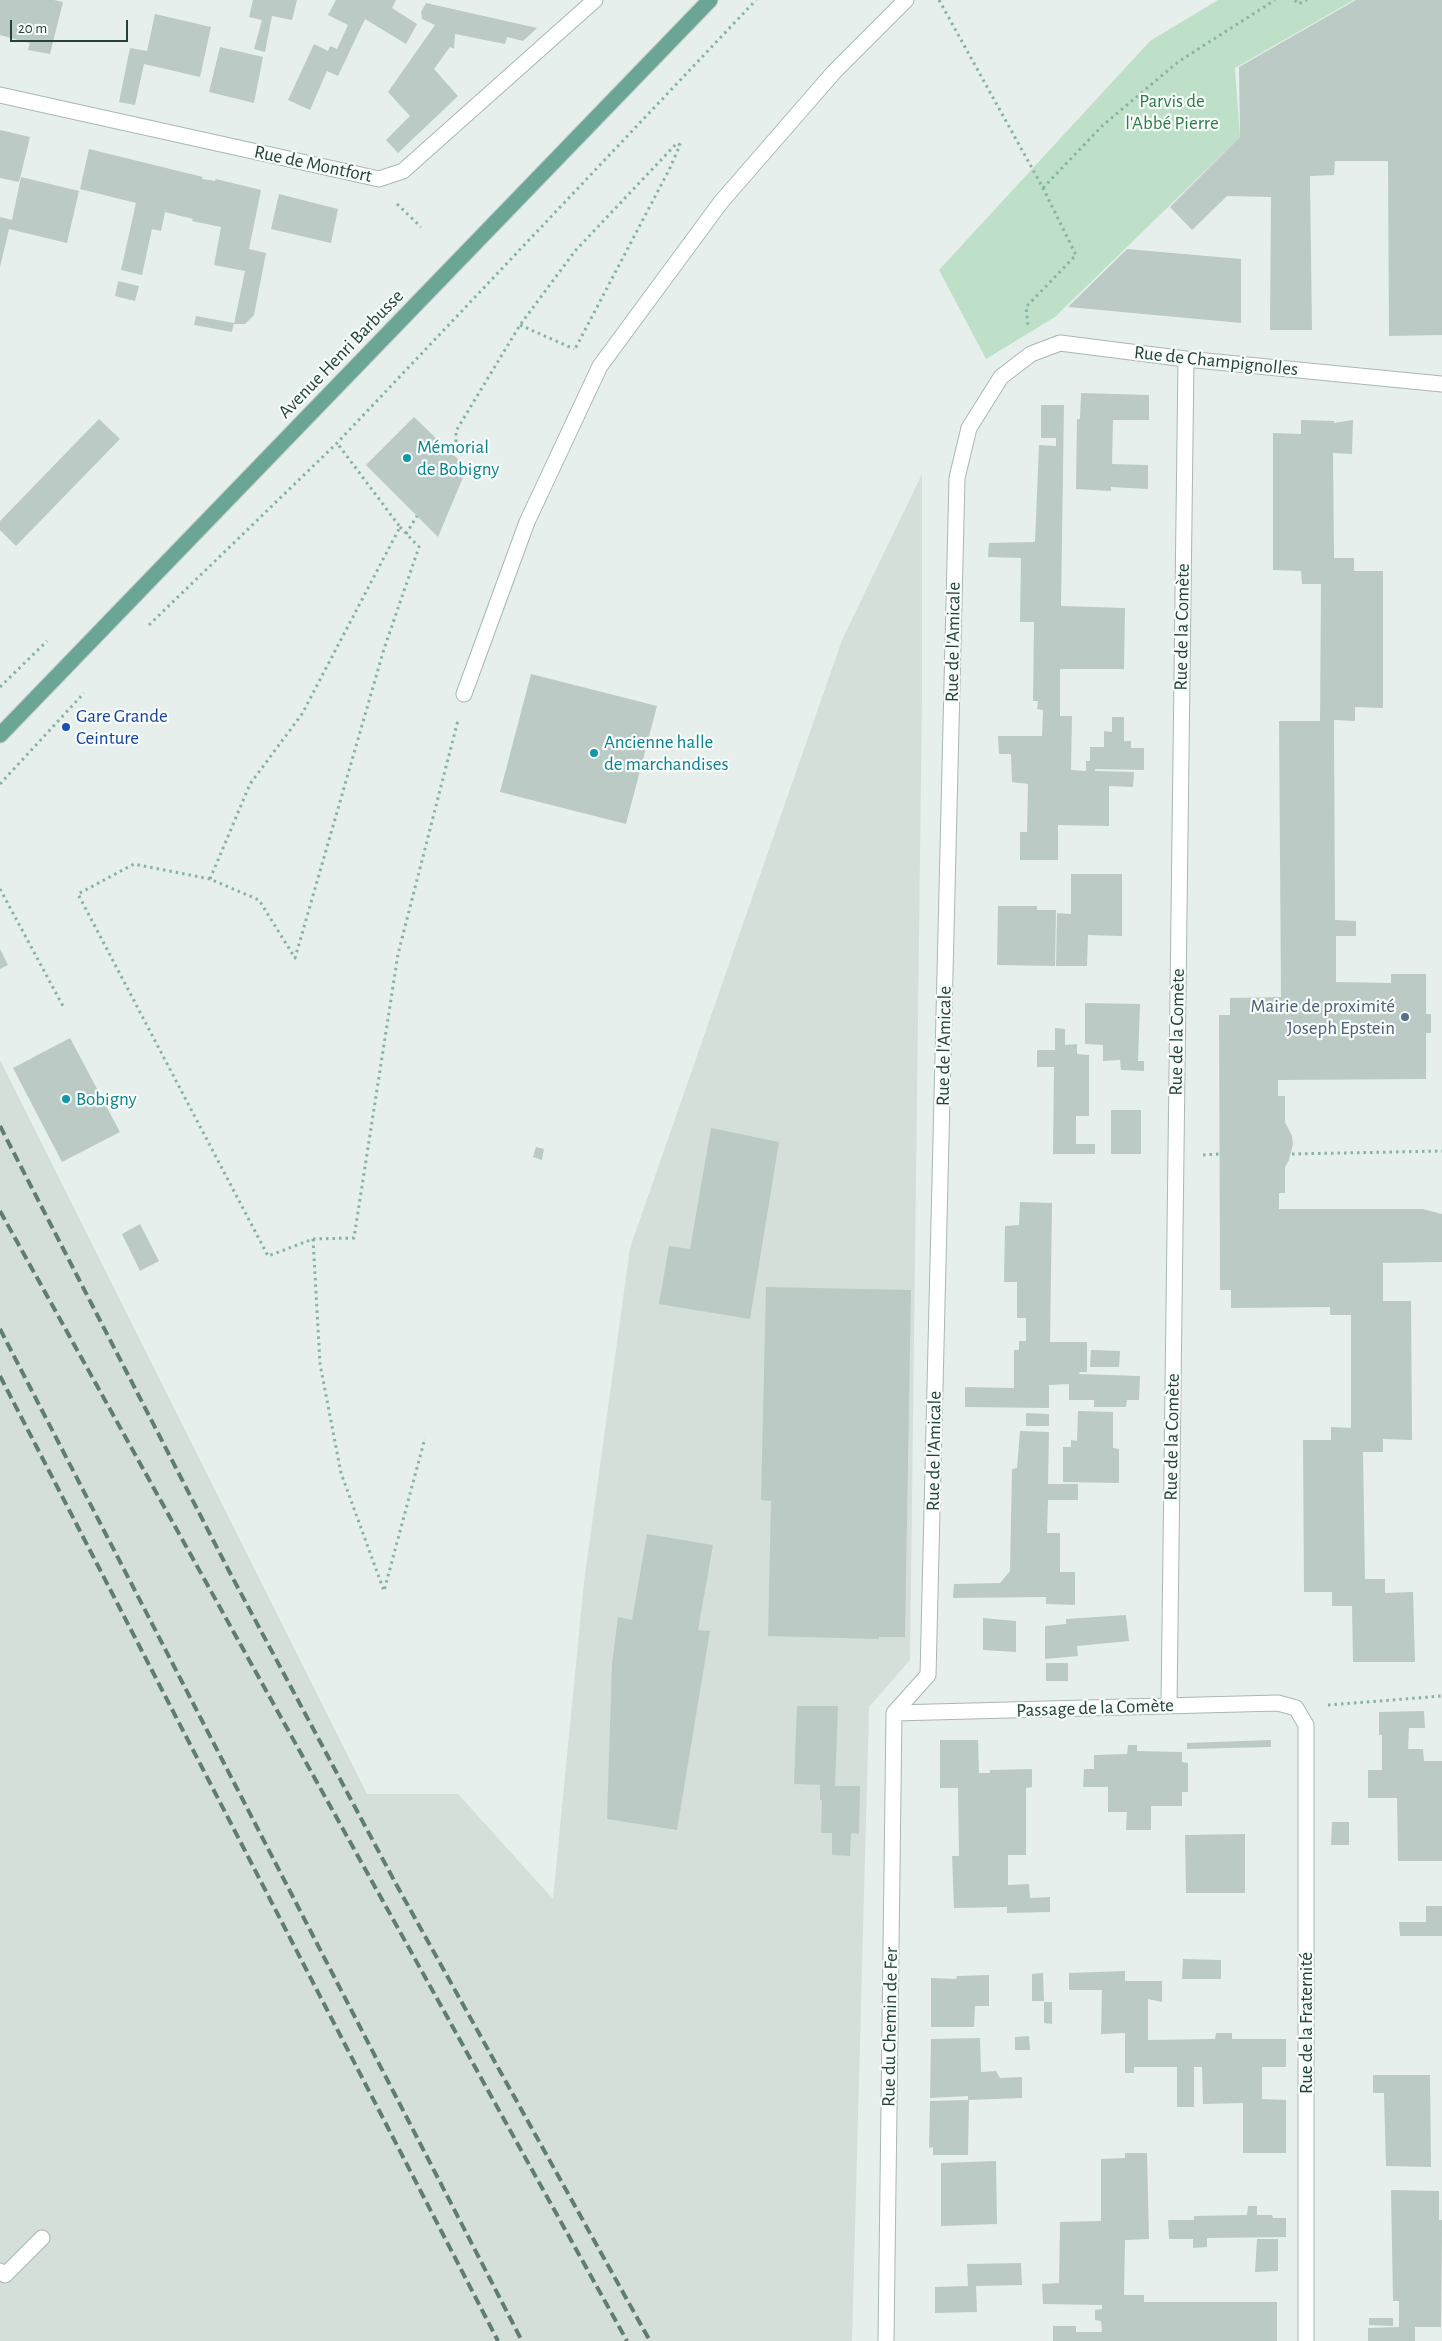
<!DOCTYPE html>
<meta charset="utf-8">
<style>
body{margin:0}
#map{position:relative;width:1442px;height:2341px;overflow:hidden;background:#e6efeb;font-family:"Alegreya Sans",sans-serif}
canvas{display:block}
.scale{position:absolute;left:10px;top:20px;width:118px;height:22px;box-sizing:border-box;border:2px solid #24423a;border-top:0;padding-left:6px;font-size:15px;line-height:18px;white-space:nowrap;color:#24423a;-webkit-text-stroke:4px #f7fbf9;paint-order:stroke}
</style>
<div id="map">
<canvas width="1442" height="2341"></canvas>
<div class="scale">20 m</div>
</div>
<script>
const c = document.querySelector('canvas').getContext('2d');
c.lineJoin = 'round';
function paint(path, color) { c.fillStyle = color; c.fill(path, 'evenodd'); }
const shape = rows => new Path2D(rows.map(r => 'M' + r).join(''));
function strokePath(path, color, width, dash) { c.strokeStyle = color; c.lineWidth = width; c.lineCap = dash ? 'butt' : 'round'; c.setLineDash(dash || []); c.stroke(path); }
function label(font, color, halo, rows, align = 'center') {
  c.font = font + ' "Alegreya Sans",sans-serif'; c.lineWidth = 4.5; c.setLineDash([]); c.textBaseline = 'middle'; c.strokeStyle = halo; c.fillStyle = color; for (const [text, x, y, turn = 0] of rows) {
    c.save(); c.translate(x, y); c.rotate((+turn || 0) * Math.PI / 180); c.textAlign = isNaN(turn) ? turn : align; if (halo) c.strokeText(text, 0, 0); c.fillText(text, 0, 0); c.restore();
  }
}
const built = shape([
 [922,474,922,696,910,1660,869,1707,852,2341,0,2341,0,1060,367,1794,458,1794,553,1899,584,1582,630,1248,842,640]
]);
const green = shape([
 [1218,0,1354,0,1235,68,1240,137,1055,317,986,359,939,270,1150,41]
]);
const building = shape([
 [0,0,54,0,63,2,50,54,28,50,30,43,0,35],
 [253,0,297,0,292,20,272,16,265,52,254,49,262,20,249,17],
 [336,0,396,0,392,8,417,24,406,44,365,19,338,76,327,71,310,110,288,100,314,44,328,51,330,46,337,49,348,25,328,15],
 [1356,0,1442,0,1442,335,1389,336,1388,161,1335,161,1334,175,1310,176,1312,330,1270,330,1271,197,1227,196,1192,230,1170,207,1240,137,1239,67],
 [426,3,537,28,523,41,507,37,505,44,455,34,454,49,450,47,434,69,458,96,398,153,386,140,410,116,388,92,435,25,422,19,421,12],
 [155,14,211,27,200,77,144,64,135,105,119,102,130,48,147,51],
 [220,47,263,57,254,103,209,92],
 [0,130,30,137,19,182,0,178],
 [89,149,203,177,202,179,215,181,216,179,261,190,249,249,266,253,254,315,245,324,234,324,245,271,214,265,221,227,192,221,193,219,165,212,161,231,152,229,142,275,121,270,136,203,80,189],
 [21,177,79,191,67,243,9,229,0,267,0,217,12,220],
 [279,194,338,209,331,243,271,229],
 [1127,249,1241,259,1241,323,1068,307],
 [118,281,139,286,135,301,115,296],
 [196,316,234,323,232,332,194,325],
 [1081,393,1149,395,1149,420,1113,420,1112,464,1148,465,1148,489,1111,487,1111,491,1076,489,1077,419,1080,419],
 [1041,405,1064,405,1061,606,1125,608,1124,669,1060,669,1060,716,1072,716,1071,770,1086,771,1086,761,1090,761,1090,747,1104,747,1104,731,1112,732,1112,717,1124,717,1124,741,1131,741,1131,748,1144,748,1144,770,1095,769,1095,771,1134,772,1133,787,1109,786,1109,826,1058,825,1058,860,1020,860,1020,832,1027,832,1028,784,1012,782,1011,754,999,754,998,736,1042,736,1043,710,1037,709,1038,701,1033,701,1034,622,1020,622,1021,558,988,557,989,543,1035,542,1039,445,1056,446,1056,438,1041,438],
 [414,417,467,468,438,537,366,465],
 [99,419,120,439,16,546,0,530,0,521],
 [1301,420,1334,421,1334,423,1353,420,1352,454,1333,453,1334,558,1354,558,1354,571,1383,571,1383,708,1355,707,1355,721,1334,720,1335,920,1356,921,1356,936,1336,936,1336,982,1391,983,1391,974,1426,974,1426,1014,1431,1014,1431,1033,1426,1033,1426,1079,1278,1080,1278,1096,1285,1096,1285,1122,1292,1136,1293,1144,1289,1160,1285,1167,1285,1193,1279,1193,1279,1209,1423,1209,1442,1214,1442,1262,1383,1263,1383,1301,1411,1301,1412,1440,1383,1439,1383,1452,1363,1452,1365,1579,1385,1579,1385,1593,1413,1592,1415,1662,1353,1662,1352,1606,1332,1606,1332,1592,1304,1592,1303,1440,1331,1440,1331,1427,1351,1428,1351,1315,1330,1315,1330,1307,1231,1308,1231,1290,1220,1290,1219,1015,1230,1015,1230,998,1281,997,1279,721,1320,721,1321,584,1302,584,1301,571,1273,570,1273,433,1301,434],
 [531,674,657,706,626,824,500,792],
 [1071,874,1122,874,1122,936,1088,935,1087,966,1056,966,1057,913,1071,914],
 [998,906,1037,906,1037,910,1056,910,1055,966,997,965],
 [0,949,8,965,0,969],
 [1085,1003,1140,1004,1138,1061,1144,1061,1144,1071,1121,1070,1120,1060,1103,1061,1103,1045,1085,1044],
 [1055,1028,1065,1029,1065,1045,1077,1044,1077,1054,1089,1055,1089,1116,1076,1116,1076,1144,1095,1144,1095,1154,1053,1154,1054,1067,1037,1067,1037,1050,1055,1050],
 [70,1038,120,1132,62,1162,13,1068],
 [1111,1110,1141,1110,1141,1154,1111,1154],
 [711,1128,779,1142,750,1319,659,1304,669,1246,690,1249],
 [536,1147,544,1149,542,1160,533,1157],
 [1020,1202,1052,1203,1050,1342,1087,1342,1087,1372,1080,1372,1079,1374,1140,1376,1139,1400,1127,1400,1126,1407,1094,1407,1094,1400,1069,1400,1069,1384,1049,1385,1049,1408,965,1407,965,1387,1014,1388,1014,1350,1019,1350,1019,1341,1026,1341,1026,1318,1017,1318,1017,1282,1004,1282,1005,1226,1019,1225],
 [140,1224,159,1261,140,1271,122,1234],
 [766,1287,911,1290,905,1637,879,1637,879,1639,768,1636,771,1501,761,1500],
 [1091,1350,1120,1351,1119,1367,1090,1367],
 [1078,1411,1113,1412,1113,1448,1119,1449,1119,1483,1063,1482,1063,1447,1071,1447,1071,1440,1077,1441],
 [1026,1413,1049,1414,1049,1426,1026,1426],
 [1020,1431,1049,1432,1048,1484,1078,1484,1078,1500,1048,1500,1047,1533,1060,1533,1060,1572,1075,1572,1075,1605,1046,1604,1046,1597,953,1598,954,1584,1000,1583,1010,1571,1012,1469,1017,1468],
 [647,1534,713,1545,698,1630,710,1631,677,1830,607,1819,612,1664,618,1617,632,1620],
 [1126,1615,1129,1641,1077,1646,1078,1656,1045,1659,1045,1626,1066,1624,1066,1619],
 [983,1618,1016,1621,1016,1652,983,1650],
 [1046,1663,1068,1663,1068,1681,1046,1681],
 [797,1706,838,1706,835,1786,860,1786,859,1834,851,1833,850,1856,832,1855,832,1833,821,1833,822,1800,820,1800,820,1785,794,1784],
 [1424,1711,1425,1728,1409,1728,1408,1749,1423,1749,1424,1761,1442,1761,1442,1861,1398,1861,1397,1798,1368,1798,1368,1770,1382,1770,1382,1735,1379,1735,1379,1712],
 [940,1740,978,1740,979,1773,990,1773,990,1770,1032,1769,1032,1787,1026,1788,1026,1855,1008,1855,1008,1885,1029,1884,1030,1898,1050,1897,1050,1912,1007,1913,1007,1907,954,1908,952,1856,959,1856,958,1788,940,1788],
 [1271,1740,1271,1747,1187,1749,1187,1743],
 [1128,1745,1137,1745,1137,1751,1182,1752,1182,1762,1188,1763,1188,1792,1182,1792,1182,1806,1151,1806,1151,1830,1126,1830,1127,1812,1108,1812,1108,1787,1083,1787,1084,1769,1094,1769,1094,1755,1127,1754],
 [1332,1822,1349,1822,1349,1845,1331,1845],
 [1245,1834,1245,1893,1186,1893,1185,1835],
 [1426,1906,1442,1906,1442,1936,1400,1936,1399,1922,1426,1922],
 [1183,1959,1221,1960,1221,1979,1182,1979],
 [1125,1971,1125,1981,1162,1981,1162,2002,1148,1999,1148,2040,1215,2039,1216,2033,1232,2033,1232,2039,1286,2039,1286,2067,1262,2067,1262,2099,1286,2100,1286,2153,1243,2153,1243,2103,1203,2104,1202,2067,1194,2067,1194,2107,1177,2107,1177,2067,1134,2067,1134,2073,1125,2073,1125,2033,1101,2034,1102,1990,1069,1990,1069,1973],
 [1043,1973,1044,2001,1032,2001,1032,1974],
 [989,1975,989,2006,975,2006,974,2027,931,2027,931,1978,956,1979,957,1976],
 [1044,2002,1052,2002,1052,2024,1044,2023],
 [1029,2036,1030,2050,1015,2050,1015,2037],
 [980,2038,981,2072,996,2071,1000,2078,1022,2077,1022,2098,968,2100,968,2096,930,2098,931,2039],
 [1373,2075,1430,2075,1431,2167,1386,2166,1384,2093,1373,2093],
 [969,2100,968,2155,933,2155,933,2147,929,2148,930,2101],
 [1125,2153,1147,2153,1149,2239,1125,2240,1124,2295,1144,2295,1144,2302,1277,2302,1277,2341,1053,2341,1053,2326,1076,2326,1076,2332,1102,2332,1101,2321,1095,2320,1095,2310,1102,2309,1102,2305,1043,2304,1042,2284,1059,2283,1060,2222,1101,2221,1101,2159,1125,2158],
 [996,2161,997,2224,941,2226,941,2163],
 [1391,2190,1439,2191,1439,2220,1442,2220,1441,2327,1415,2327,1415,2341,1368,2341,1368,2328,1399,2327,1399,2301,1393,2301],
 [1248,2206,1257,2206,1257,2215,1272,2215,1273,2218,1286,2218,1286,2237,1207,2238,1207,2247,1193,2248,1193,2239,1169,2239,1168,2220,1194,2220,1194,2216,1247,2215],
 [1257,2239,1278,2239,1278,2271,1255,2272],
 [1021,2263,1022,2285,976,2286,977,2312,935,2313,935,2287,968,2286,967,2264],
 [1369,2318,1393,2318,1393,2326,1369,2325]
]);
const path = shape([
 [939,0,1043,188,1076,255,1026,307,1028,326],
 [1295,0,1298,4,1307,0],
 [1043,188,1102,126,1178,62,1275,0],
 [397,204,421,227],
 [520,325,574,349],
 [452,454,456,447,456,431,520,325,575,251,677,143,680,145,669,170,575,349],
 [400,527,419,547,384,649,295,958,259,900,210,879,134,864,78,894,268,1256,313,1239,354,1238,398,954,458,720],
 [406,534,417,516],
 [149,625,337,443,756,0],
 [0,687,47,641],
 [0,784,84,693],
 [210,879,250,784,302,714,400,527,337,443],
 [0,889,64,1008],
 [1292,1154,1442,1151],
 [1203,1155,1220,1154],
 [313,1239,320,1364,341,1473,384,1591,425,1438],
 [1328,1705,1442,1696]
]);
const minor = shape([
 [0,95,379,179,403,171,595,0],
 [464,694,527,522,600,366,721,202,834,72,906,0],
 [1169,1705,1186,359],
 [894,1713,928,1675,957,478,969,428,1001,377,1031,354,1060,343,1186,359,1442,384],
 [894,1713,1278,1703,1296,1708,1306,1725,1306,2341],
 [0,2271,5,2275,42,2238],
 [886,2341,894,1713]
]);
const major = shape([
 [0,735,710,0]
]);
const rail = shape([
 [0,1126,229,1571,396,1884,650,2341],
 [0,1211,627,2341],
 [0,1329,522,2341],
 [0,1376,498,2341]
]);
const markers = [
 [407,458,5,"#0f9aa8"],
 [66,727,5,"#1a4fb4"],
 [594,753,5,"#0f9aa8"],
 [1405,1017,5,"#5c6f8a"],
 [66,1099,5,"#0f9aa8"]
];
const parkNames = [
 ["Parvis de",1172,101],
 ["l'Abbé Pierre",1172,123]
];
const streetNames = [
 ["Rue de Montfort",313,164,12],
 ["Avenue Henri Barbusse",341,354,-46],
 ["Rue de Champignolles",1216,361,6],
 ["Rue de la Comète",1182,627,-89],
 ["Rue de l'Amicale",953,642,-89],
 ["Rue de la Comète",1177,1032,-89],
 ["Rue de l'Amicale",944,1046,-89],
 ["Rue de la Comète",1172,1437,-89],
 ["Rue de l'Amicale",934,1451,-89],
 ["Passage de la Comète",1095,1708,-2],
 ["Rue de la Fraternité",1306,2023,-90],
 ["Rue du Chemin de Fer",890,2027,-89]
];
const cultureNames = [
 ["Mémorial",417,447],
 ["de Bobigny",417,469],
 ["Ancienne halle",604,742],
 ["de marchandises",604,764],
 ["Bobigny",76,1099]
];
const transitNames = [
 ["Gare Grande",76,716],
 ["Ceinture",76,738]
];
const serviceNames = [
 ["Mairie de proximité",1395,1006],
 ["Joseph Epstein",1395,1028]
];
paint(built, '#d4dfda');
paint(green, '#bfe0c8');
paint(building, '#bbcac4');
strokePath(minor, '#a8b8b2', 17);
strokePath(major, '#c2cac8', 17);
strokePath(path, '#86b3a5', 3, [2.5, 4]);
strokePath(minor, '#fff', 15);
strokePath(major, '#6aa596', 15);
strokePath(rail, '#5f7d75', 4, [10, 5]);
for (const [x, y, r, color] of markers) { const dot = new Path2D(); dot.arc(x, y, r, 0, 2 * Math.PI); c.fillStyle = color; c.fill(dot); strokePath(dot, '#f7fbf9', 2); }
label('19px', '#2d7a4b', '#f7fbf9', parkNames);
label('19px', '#24423a', '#f7fbf9', streetNames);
label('19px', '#0d838f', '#f7fbf9', cultureNames, 'left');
label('19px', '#164399', '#f7fbf9', transitNames, 'left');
label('19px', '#4e5e75', '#f7fbf9', serviceNames, 'right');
</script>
